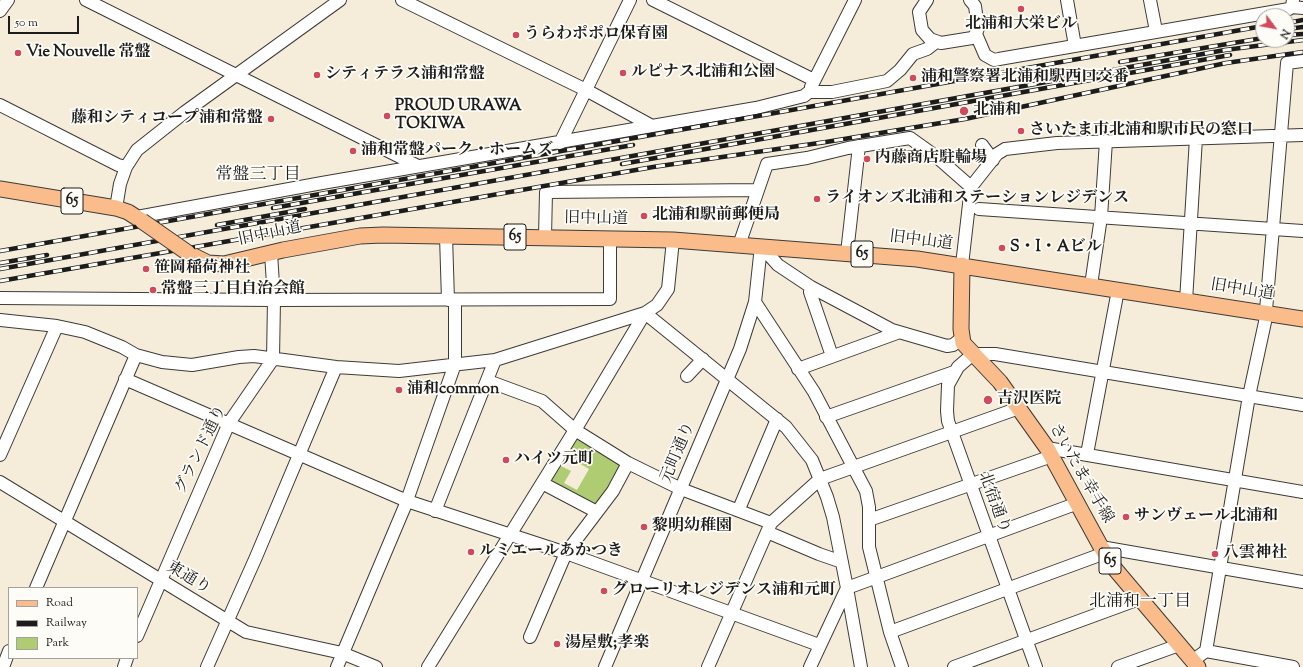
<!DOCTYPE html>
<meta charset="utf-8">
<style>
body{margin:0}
#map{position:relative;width:1303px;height:667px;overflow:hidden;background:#f5edd9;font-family:"Sorts Mill Goudy",serif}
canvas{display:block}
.legend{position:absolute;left:8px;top:587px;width:130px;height:72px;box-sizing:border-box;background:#fdfcf7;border:1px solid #a3a29f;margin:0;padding:5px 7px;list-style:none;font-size:12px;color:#1c1c1c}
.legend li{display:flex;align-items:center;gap:8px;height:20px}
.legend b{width:20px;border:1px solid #a3a29f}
.north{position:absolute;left:1255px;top:8px;width:40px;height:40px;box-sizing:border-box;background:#fdfcf7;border:1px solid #a3a29f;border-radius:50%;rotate:122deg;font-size:11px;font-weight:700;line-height:16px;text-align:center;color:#1c1c1c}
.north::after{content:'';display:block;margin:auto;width:14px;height:18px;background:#d1495b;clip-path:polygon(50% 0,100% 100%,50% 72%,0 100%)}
.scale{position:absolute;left:8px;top:16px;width:71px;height:18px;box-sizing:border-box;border:2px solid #1c1c1c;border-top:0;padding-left:5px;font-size:12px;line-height:14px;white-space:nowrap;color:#1c1c1c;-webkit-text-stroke:3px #fdfcf7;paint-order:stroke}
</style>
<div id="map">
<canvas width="1303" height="667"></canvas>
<ul class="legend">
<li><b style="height:5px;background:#f9bc8a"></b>Road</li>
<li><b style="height:5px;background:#1c1c1c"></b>Railway</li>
<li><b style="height:11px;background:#afcc73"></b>Park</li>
</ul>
<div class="north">N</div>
<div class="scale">50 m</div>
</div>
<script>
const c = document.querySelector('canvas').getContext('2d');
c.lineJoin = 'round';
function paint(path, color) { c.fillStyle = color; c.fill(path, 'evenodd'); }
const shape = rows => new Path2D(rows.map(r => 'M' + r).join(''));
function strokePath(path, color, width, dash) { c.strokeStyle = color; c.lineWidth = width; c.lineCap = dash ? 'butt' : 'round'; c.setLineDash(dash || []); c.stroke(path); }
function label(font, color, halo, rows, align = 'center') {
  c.font = font + ' "Sorts Mill Goudy","Noto Serif JP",serif'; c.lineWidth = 3.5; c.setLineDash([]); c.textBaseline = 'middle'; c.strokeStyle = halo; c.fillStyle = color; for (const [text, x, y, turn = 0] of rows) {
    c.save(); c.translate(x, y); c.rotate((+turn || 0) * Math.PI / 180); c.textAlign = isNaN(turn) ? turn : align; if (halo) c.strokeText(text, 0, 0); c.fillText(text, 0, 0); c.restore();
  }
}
const green = shape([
 [576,437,624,465,595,509,548,483,559,465,571,471,564,483,577,490,589,469,565,455]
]);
const minor = shape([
 [86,0,418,166],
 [402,0,586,90,652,126],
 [653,0,814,80],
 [927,0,919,12,922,30,930,39,941,43,972,38,976,34,978,28,975,6,970,0],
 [1067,0,1075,46],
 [1150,0,1156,31],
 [1291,7,1303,8],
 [0,11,8,0],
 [976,34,985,55,994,60,999,59,1289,9,1292,6,1293,0],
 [811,87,855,0],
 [0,105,118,165,126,167],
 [560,143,630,0],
 [982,145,993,160],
 [116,208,120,184,126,167,137,150,185,112,340,0],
 [979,209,1303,231],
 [137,217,322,183,756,108,804,96,809,92,832,92,887,81,900,70,913,54,927,49,936,42],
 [446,236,448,300],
 [545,237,546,192,757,190],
 [739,245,767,164,807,158,848,148,910,138,938,158,971,187],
 [761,246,778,265,811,287,892,330,947,346,953,345,962,338],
 [847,253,859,146],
 [962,265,971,187,997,154,1005,149,1057,143,1303,135],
 [1091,285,1101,217,1106,141],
 [811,287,810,292,832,356],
 [0,298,274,300,610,299,610,238],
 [1186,301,1196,138],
 [755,302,814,392,866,491,869,507,869,547,890,632,902,667],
 [0,320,57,326,85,332,122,347,136,355,162,362,192,365,239,357,254,356,336,367,399,371,495,360,645,313,786,427,812,460,827,497,833,517,847,588,861,667],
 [798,369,897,333],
 [687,376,703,359],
 [125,379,407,501,566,553,819,645],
 [488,381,542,401,575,430,628,463,681,489,771,523],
 [826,417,954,372],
 [1047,448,1303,492],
 [1087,454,1118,290],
 [0,455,57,326],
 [0,482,246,632,342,653,376,667],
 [542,483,597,512],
 [739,509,777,419],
 [435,511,495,360],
 [869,520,1052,456],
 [767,532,819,554,842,562],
 [1101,547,1303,582],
 [36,588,136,355],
 [890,632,1105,553],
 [137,636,229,423,273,359,274,300,271,253],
 [530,637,566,553,613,491,628,463],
 [1206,651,1249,396,1265,322,1287,63,1303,61],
 [1199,656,1206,651,1293,667],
 [3,667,9,651],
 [124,667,127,658],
 [207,667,256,557,336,367],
 [337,667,405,506,455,364,455,300],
 [428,667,575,430,645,313,657,305,668,289,673,240],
 [605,667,740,349,755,302,761,246],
 [708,667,771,523,820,479,1019,408],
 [810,667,847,588,1078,503],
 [954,667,1139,599],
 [1036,667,948,421,947,411,948,385,958,367,973,354,995,354,1303,405],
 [1118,667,1179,645]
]);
const major = shape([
 [0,189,116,208,128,212,142,221],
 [188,253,208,263,224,264,283,250,360,236,383,235,673,240,917,259,1303,319],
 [962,265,961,329,963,343,1000,382,1047,448,1101,547,1115,569,1198,667]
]);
const rail = shape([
 [1287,23,1303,20],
 [1287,29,1303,27],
 [1287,35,1303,34],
 [1120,62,1263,38],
 [622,164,1230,55],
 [273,208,633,145],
 [217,225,305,209],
 [0,251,1263,26],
 [0,263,47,255],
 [0,269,1225,50,1303,40],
 [0,281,653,167,826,142,965,119,1226,63,1303,52]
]);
const majorBridge = shape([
 [142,221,188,253]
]);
const markers = [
 [1021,9,4,"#d1495b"],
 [516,35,4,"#d1495b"],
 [18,53,4,"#d1495b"],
 [623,73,4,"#d1495b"],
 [317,75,4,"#d1495b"],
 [913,78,4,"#d1495b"],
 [964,111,5,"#d1495b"],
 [387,116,4,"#d1495b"],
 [271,119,4,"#d1495b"],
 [1021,131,4,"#d1495b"],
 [353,151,4,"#d1495b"],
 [867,159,4,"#d1495b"],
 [817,199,4,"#d1495b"],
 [644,216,4,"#d1495b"],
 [1002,248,4,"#d1495b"],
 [146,269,4,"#d1495b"],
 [153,290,4,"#d1495b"],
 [399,390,4,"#d1495b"],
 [988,400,5,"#d1495b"],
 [506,460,4,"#d1495b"],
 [1126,517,4,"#d1495b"],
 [644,527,4,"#d1495b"],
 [471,552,4,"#d1495b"],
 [1215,554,4,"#d1495b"],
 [604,591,4,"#d1495b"],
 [557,644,4,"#d1495b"]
];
const shields = [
 [72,201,22],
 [515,237,22],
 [862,254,22],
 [1110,561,22]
];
const shieldNames = [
 ["65",72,201],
 ["65",515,237],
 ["65",862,254],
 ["65",1110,561]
];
const poiNames = [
 ["北浦和大栄ビル",1021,25,"center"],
 ["うらわポポロ保育園",524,35],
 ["Vie Nouvelle 常盤",26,53],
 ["ルピナス北浦和公園",631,73],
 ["シティテラス浦和常盤",325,75],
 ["浦和警察署北浦和駅西口交番",921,78],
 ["PROUD URAWA",395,107],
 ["TOKIWA",395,125],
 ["北浦和",973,111],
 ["藤和シティコープ浦和常盤",263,119,"right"],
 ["さいたま市北浦和駅市民の窓口",1029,131],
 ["浦和常盤パーク・ホームズ",361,151],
 ["内藤商店駐輪場",875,159],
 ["ライオンズ北浦和ステーションレジデンス",825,199],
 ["北浦和駅前郵便局",652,216],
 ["S・I・Aビル",1010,248],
 ["笹岡稲荷神社",154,269],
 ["常盤三丁目自治会館",161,290],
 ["浦和common",407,390],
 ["吉沢医院",997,400],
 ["ハイツ元町",514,460],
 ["サンヴェール北浦和",1134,517],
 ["黎明幼稚園",652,527],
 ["ルミエールあかつき",479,552],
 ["八雲神社",1223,554],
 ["グローリオレジデンス浦和元町",612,591],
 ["湯屋敷;孝楽",565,644]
];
const streetNames = [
 ["旧中山道",596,220,1],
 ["旧中山道",270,235,-12],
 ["旧中山道",921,242,7],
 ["旧中山道",1242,291,9],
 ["グランド通り",202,450,-64],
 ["元町通り",679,453,-67],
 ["さいたま幸手線",1080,474,60],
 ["北宿通り",993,503,70],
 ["東通り",188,579,31]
];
const neighbourhoodNames = [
 ["常盤三丁目",258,176],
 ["北浦和一丁目",1140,603]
];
paint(green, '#afcc73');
strokePath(minor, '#3d3b38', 14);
strokePath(major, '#3d3b38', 17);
strokePath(minor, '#fff', 12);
strokePath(major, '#f9bc8a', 15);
strokePath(rail, '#1c1c1c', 4.5);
strokePath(rail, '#fdfcf7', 3, [9]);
strokePath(majorBridge, '#3d3b38', 17, []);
strokePath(majorBridge, '#f9bc8a', 15);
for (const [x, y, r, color] of markers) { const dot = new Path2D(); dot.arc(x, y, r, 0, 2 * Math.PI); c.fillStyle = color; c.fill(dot); strokePath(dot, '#fdfcf7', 1.5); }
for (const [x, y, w] of shields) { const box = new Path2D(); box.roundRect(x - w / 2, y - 13, w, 26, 3); c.fillStyle = '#fdfcf7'; c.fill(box); strokePath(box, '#1c1c1c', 1); }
label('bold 15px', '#1c1c1c', null, shieldNames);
label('bold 16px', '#1c1c1c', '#fdfcf7', poiNames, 'left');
label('16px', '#1c1c1c', '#fdfcf7', streetNames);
label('17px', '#1c1c1c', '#fdfcf7', neighbourhoodNames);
</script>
